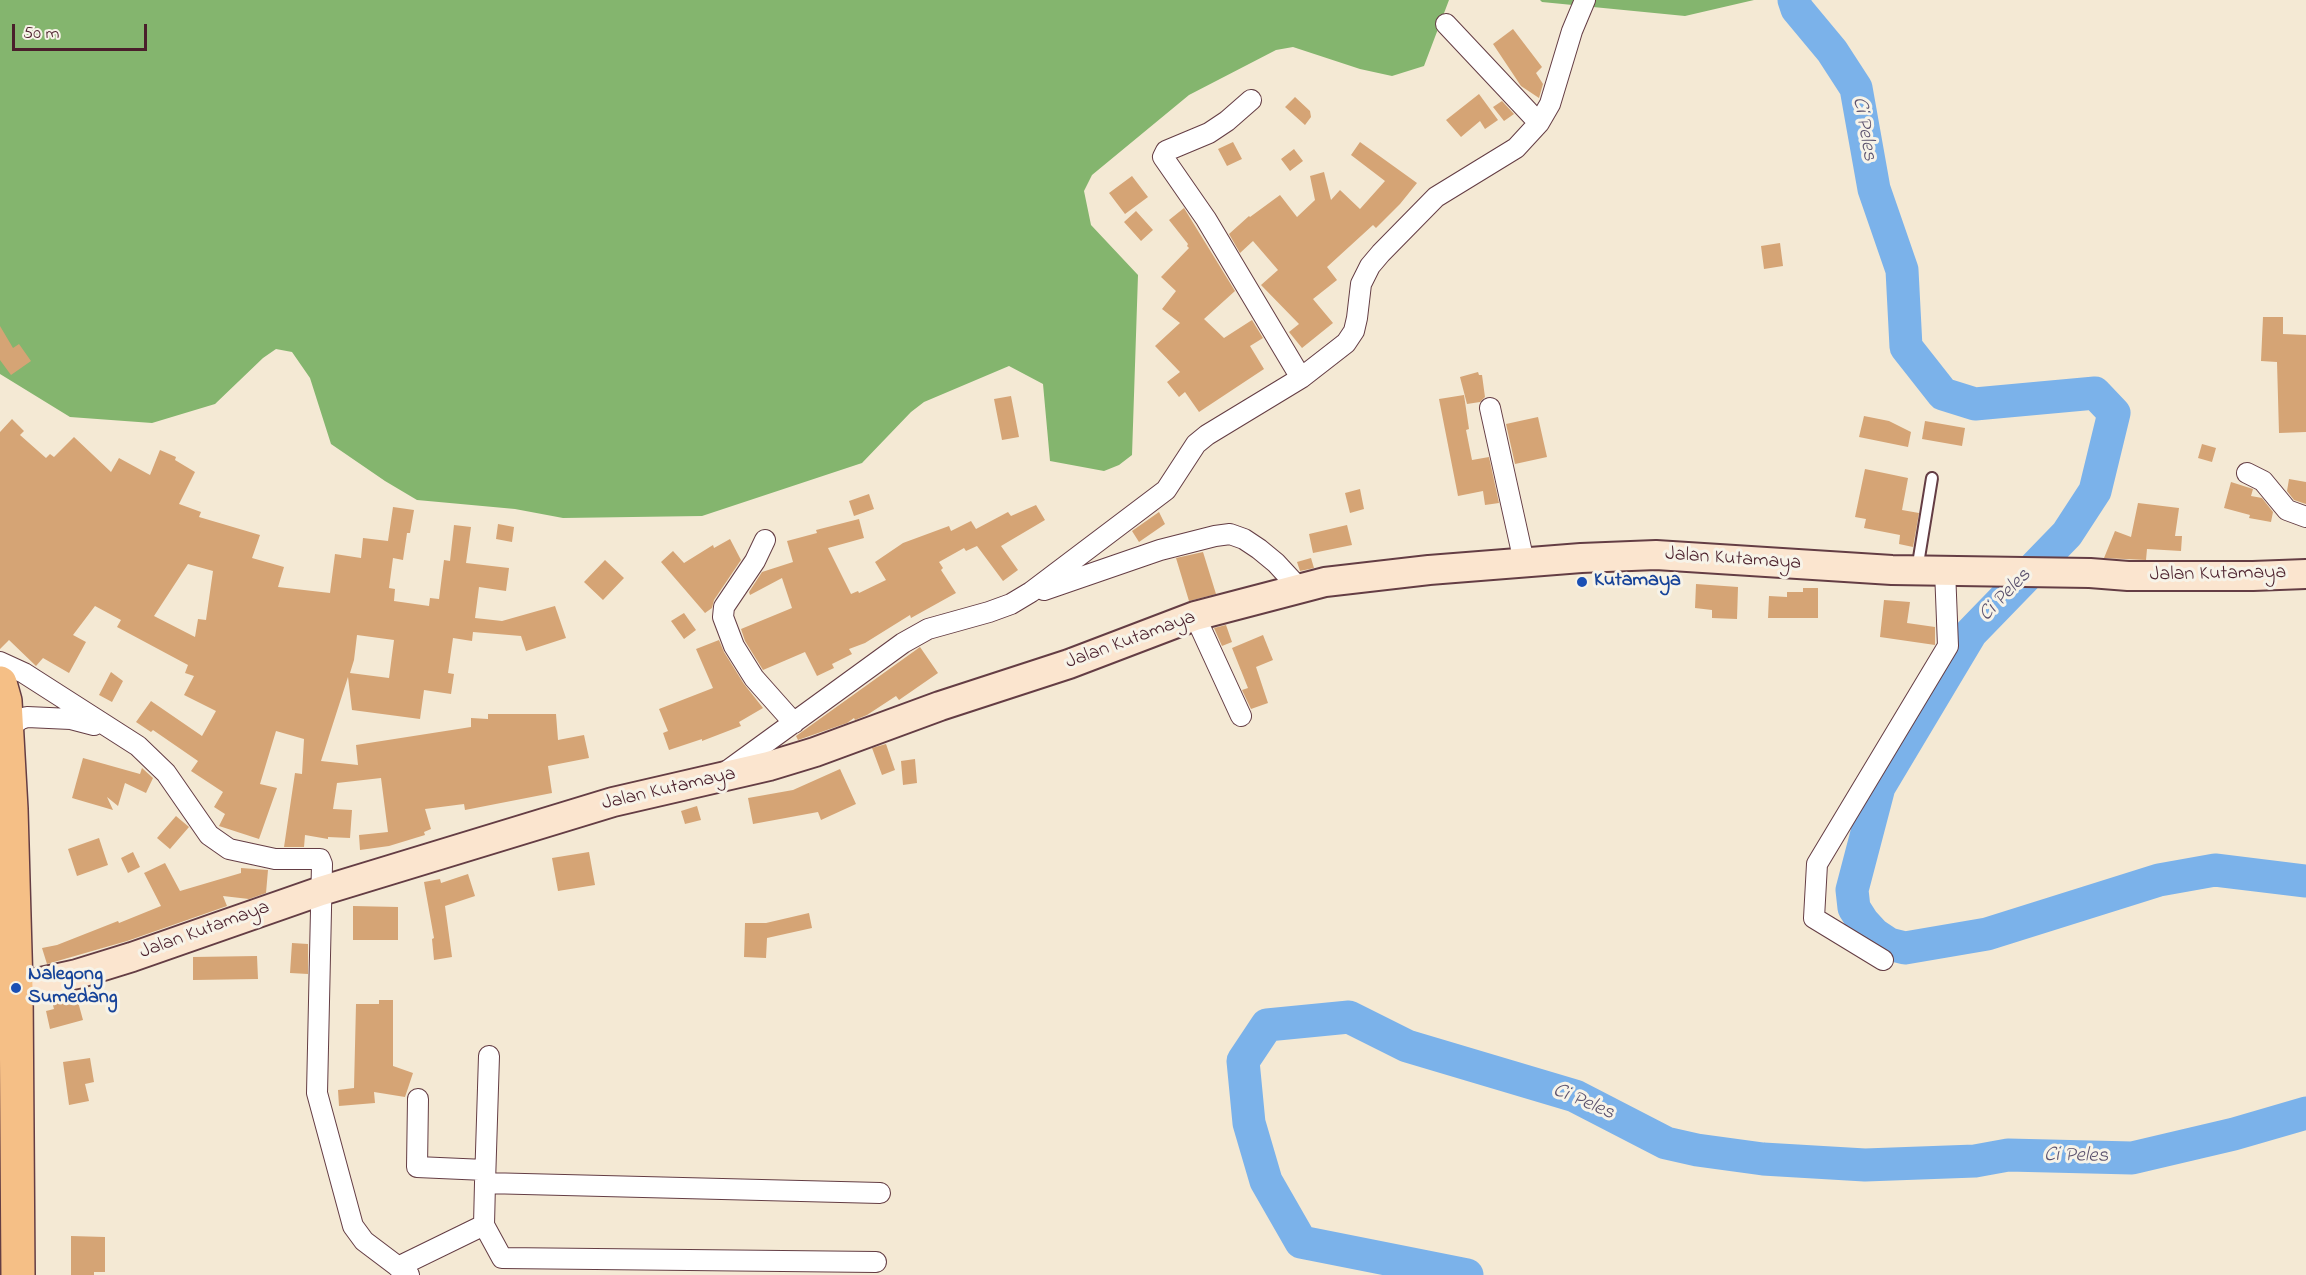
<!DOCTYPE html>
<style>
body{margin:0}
#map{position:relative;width:2306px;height:1275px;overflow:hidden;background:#f4e9d4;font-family:"Indie Flower",sans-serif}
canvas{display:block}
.scale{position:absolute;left:12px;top:24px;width:135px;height:27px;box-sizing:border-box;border:3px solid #4a1f2b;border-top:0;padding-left:8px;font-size:18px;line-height:21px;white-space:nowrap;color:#4a1f2b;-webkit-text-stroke:4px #f7f3e8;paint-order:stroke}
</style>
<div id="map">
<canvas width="2306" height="1275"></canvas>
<div class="scale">50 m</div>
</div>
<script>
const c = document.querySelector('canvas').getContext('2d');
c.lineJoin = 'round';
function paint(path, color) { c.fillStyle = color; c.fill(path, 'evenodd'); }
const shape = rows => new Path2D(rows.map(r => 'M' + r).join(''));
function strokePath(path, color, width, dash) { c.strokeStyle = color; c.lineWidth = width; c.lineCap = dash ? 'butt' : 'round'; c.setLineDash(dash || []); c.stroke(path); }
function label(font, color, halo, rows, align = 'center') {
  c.font = font + ' "Indie Flower",sans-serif'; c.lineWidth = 6; c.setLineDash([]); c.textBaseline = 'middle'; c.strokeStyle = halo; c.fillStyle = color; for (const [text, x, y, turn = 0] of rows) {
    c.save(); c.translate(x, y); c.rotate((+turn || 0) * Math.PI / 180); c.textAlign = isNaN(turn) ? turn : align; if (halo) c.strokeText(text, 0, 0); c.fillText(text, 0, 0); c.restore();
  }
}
const forest = shape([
 [0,0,1449,0,1424,66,1392,76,1360,69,1293,47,1276,50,1189,95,1092,175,1084,191,1091,225,1138,275,1132,455,1119,465,1104,471,1050,461,1043,384,1009,366,924,402,911,412,862,463,702,516,563,518,515,509,417,500,385,481,331,444,310,378,292,352,276,349,263,358,215,404,152,423,70,417,0,374],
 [1540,0,1754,0,1685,16,1542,2]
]);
const river = shape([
 [1794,0,1797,9,1832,51,1856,88,1874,189,1902,270,1906,347,1943,394,1975,404,2095,393,2114,413,2095,491,2067,534,1971,633,1879,787,1852,890,1854,908,1863,922,1874,934,1889,944,1905,948,1987,934,2159,880,2215,870,2306,881],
 [1467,1275,1301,1242,1266,1181,1249,1123,1243,1061,1267,1025,1349,1017,1407,1046,1575,1096,1666,1143,1697,1150,1763,1159,1865,1165,1975,1161,2008,1155,2132,1158,2234,1134,2306,1113]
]);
const building = shape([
 [1513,29,1542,67,1536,73,1543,84,1539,98,1521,86,1493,44],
 [1479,94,1498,120,1485,129,1480,121,1461,137,1446,120],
 [1295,97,1310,111,1311,117,1305,125,1285,107],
 [1502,101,1514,114,1504,121,1493,107],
 [1233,142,1242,159,1227,166,1218,149],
 [1360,142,1417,183,1400,204,1376,228,1373,225,1327,267,1337,280,1313,299,1333,323,1302,348,1289,332,1299,324,1261,285,1278,270,1253,241,1240,253,1229,234,1249,216,1250,217,1280,195,1297,217,1315,200,1310,176,1324,172,1331,200,1340,190,1360,209,1385,181,1351,155],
 [1294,149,1303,161,1290,171,1281,159],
 [1132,176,1148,197,1125,214,1109,193],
 [1184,208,1235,291,1204,319,1224,338,1252,320,1263,338,1250,346,1264,369,1199,412,1185,392,1179,397,1167,382,1180,372,1155,346,1180,323,1162,309,1176,291,1161,277,1189,248,1187,246,1188,244,1169,220],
 [1136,211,1153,230,1141,241,1124,222],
 [1780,243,1783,266,1764,269,1761,246],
 [2263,317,2283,317,2283,334,2306,335,2306,432,2279,433,2277,362,2261,361],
 [0,326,13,348,19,344,31,361,11,375,0,360],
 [1478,372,1479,375,1482,375,1485,397,1480,402,1467,404,1460,377],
 [1464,395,1469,429,1466,430,1472,460,1489,457,1499,503,1485,505,1483,491,1458,496,1439,399],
 [1011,396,1019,437,1002,440,994,399],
 [1864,416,1889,421,1911,432,1908,447,1859,437],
 [1538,417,1547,457,1515,464,1506,424],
 [12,419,24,431,20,435,46,458,50,454,54,457,74,437,111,472,119,458,150,475,160,450,176,457,175,460,195,472,179,504,201,512,199,517,260,535,252,558,284,567,278,587,330,593,335,554,361,558,363,538,388,541,393,507,414,510,410,533,407,533,403,560,393,558,389,588,395,589,394,601,429,606,430,598,439,599,444,560,450,561,454,525,471,527,466,563,509,568,506,591,479,587,475,618,502,621,555,606,566,638,526,651,521,636,473,632,472,641,453,638,448,673,454,674,451,694,424,690,420,719,352,710,348,677,321,761,358,765,356,745,471,727,471,718,488,719,488,714,556,714,558,740,584,735,589,758,548,766,552,793,465,810,464,804,425,809,431,829,424,832,425,835,389,846,360,850,359,835,388,832,381,778,337,783,333,809,352,810,350,838,328,837,328,839,305,835,304,847,284,847,295,773,302,774,304,739,276,731,260,784,277,788,259,839,219,826,225,814,214,807,223,792,191,771,198,761,153,730,151,732,136,722,151,701,202,736,216,711,184,695,194,676,185,673,188,665,117,627,121,620,95,606,73,635,86,642,69,673,43,658,36,666,9,640,0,649,0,432],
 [188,564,213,571,206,620,198,619,195,637,154,616],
 [357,635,394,640,389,678,350,673,354,660],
 [1925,421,1965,428,1962,446,1922,439],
 [2202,444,2216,448,2212,462,2198,458],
 [1865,469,1908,478,1902,510,1919,513,1913,547,1899,544,1900,535,1864,528,1866,519,1855,517],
 [2289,479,2306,482,2306,504,2294,500,2287,491],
 [2231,482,2253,489,2251,496,2262,498,2273,512,2271,522,2249,518,2250,515,2224,508],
 [1360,489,1364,509,1350,513,1345,493],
 [869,494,874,509,854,516,849,501],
 [2138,503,2179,508,2175,536,2182,536,2181,551,2147,549,2146,560,2104,558,2115,531,2131,537],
 [1036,505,1045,520,1001,546,1018,570,1003,581,977,546,966,551,964,548,939,562,943,568,941,570,956,593,911,618,910,615,865,643,849,649,852,654,832,664,834,668,817,676,805,652,763,670,745,641,741,629,792,608,782,578,750,595,749,592,762,572,793,562,787,541,817,533,816,530,859,519,864,538,828,548,851,594,858,591,859,593,886,580,875,562,903,543,949,526,951,531,971,521,976,529,1008,512,1011,516],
 [1159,512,1165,524,1139,542,1132,531],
 [498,524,514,527,512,542,496,539],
 [1347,525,1352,545,1313,553,1309,534],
 [730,539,741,560,714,600,712,608,705,613,661,562,673,551,684,563,713,545,714,548],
 [1203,552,1216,594,1189,601,1176,558],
 [1311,558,1314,568,1300,571,1297,562],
 [605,560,624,578,603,600,584,582],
 [1696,584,1738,587,1737,619,1712,618,1712,610,1695,608],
 [1803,588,1818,588,1818,618,1768,618,1769,596,1787,597,1787,592,1803,592],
 [1884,600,1910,602,1907,623,1935,627,1935,645,1880,637],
 [684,613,696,630,684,639,671,621],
 [1226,625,1232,642,1222,646,1214,628],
 [1263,635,1273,660,1256,667,1268,703,1251,709,1242,690,1248,688,1232,648],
 [719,640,724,652,744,684,763,708,739,722,741,726,702,741,702,739,669,750,663,733,668,731,659,709,713,688,696,649],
 [920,647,938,673,899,700,896,696,867,715,855,720,854,718,847,723,798,740,796,736],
 [111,672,123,681,112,702,99,695],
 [886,744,895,770,882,775,872,748],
 [83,758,140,774,142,768,153,778,146,793,125,783,118,806,107,797,113,810,72,798],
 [915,759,917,783,903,785,901,761],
 [840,769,856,804,821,820,818,812,753,824,748,798,793,790],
 [697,806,701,820,685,824,681,811],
 [176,816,189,827,170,849,157,838],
 [99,838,108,865,77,876,68,849],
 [133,852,140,867,128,873,121,858],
 [589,852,595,885,558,891,552,858],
 [165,863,180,891,241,873,241,868,268,870,266,893,249,899,223,896,227,906,127,941,47,964,42,948,57,945,118,921,119,923,161,906,144,873],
 [468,874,475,896,445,906,452,957,434,960,432,939,434,938,424,882,440,879,441,883],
 [353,906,398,907,398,940,353,940],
 [809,913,812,928,767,938,766,958,744,957,745,923,766,923],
 [292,943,308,944,308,974,290,973],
 [257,956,258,979,193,980,193,957],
 [75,991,83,1020,50,1029,46,1011,54,1009,51,998],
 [379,1000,393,1000,393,1066,413,1073,405,1097,374,1092,375,1103,339,1106,338,1090,354,1088,356,1004,379,1004],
 [90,1058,94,1082,85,1084,89,1101,69,1105,63,1062],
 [71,1236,105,1237,105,1272,94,1272,94,1275,71,1275]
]);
const lane = shape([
 [1917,570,1932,478]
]);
const street = shape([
 [1446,24,1539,123],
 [1251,100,1227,121,1209,133,1166,151,1163,157,1206,219,1301,378],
 [1490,408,1524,562],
 [2247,473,2263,481,2287,510,2306,517],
 [765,540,755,561,724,607,723,617,734,646,754,678,794,723],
 [1044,590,1160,550,1215,536,1230,534,1244,539,1259,549,1276,563,1300,589],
 [1195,616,1241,716],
 [0,662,24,673,138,746,166,773,209,835,229,849,275,859,320,859,322,864,317,1093,353,1226,364,1241,409,1275],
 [7,728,21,719,27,717,71,719,94,725],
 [727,771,903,643,928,629,989,612,1011,604,1031,592,1166,490,1196,444,1207,435,1301,378,1346,343,1354,331,1357,318,1361,284,1370,266,1381,253,1436,197,1516,148,1539,123,1550,104,1572,31,1585,0],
 [1883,960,1814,918,1817,864,1948,646,1945,570],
 [418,1099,417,1167,485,1170],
 [485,1183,489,1056],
 [484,1225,485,1183,880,1193],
 [398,1267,484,1225,502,1258,876,1262]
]);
const secondary = shape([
 [0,991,77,974,132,957,321,891,613,802,769,766,815,752,940,706,1069,664,1195,616,1325,582,1429,570,1581,558,1656,555,1892,570,2090,573,2128,576,2253,576,2306,574]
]);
const highway = shape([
 [0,683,5,701,11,809,16,988,18,1275]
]);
const markers = [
 [1582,582,6,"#1a4fb4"],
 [16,988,6,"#1a4fb4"]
];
const streetNames = [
 ["Jalan Kutamaya",1733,560,4],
 ["Jalan Kutamaya",2218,575,-1],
 ["Jalan Kutamaya",1131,641,-20],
 ["Jalan Kutamaya",669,790,-13],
 ["Jalan Kutamaya",205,931,-20]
];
const transitNames = [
 ["Kutamaya",1594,582],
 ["Nalegong",28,976],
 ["Sumedang",28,999]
];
const waterNames = [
 ["Ci Peles",1863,129,80],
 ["Ci Peles",2006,596,-46],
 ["Ci Peles",1583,1103,23],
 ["Ci Peles",2076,1157,1]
];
paint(forest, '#84b56e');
strokePath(river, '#7bb2ea', 33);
paint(building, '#d5a475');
strokePath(lane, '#643d44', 14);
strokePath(street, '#643d44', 22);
strokePath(secondary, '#643d44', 32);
strokePath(highway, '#643d44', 36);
strokePath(lane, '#fff', 10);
strokePath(street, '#fff', 20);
strokePath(secondary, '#fbe5cf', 28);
strokePath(highway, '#f5bf86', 33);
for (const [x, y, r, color] of markers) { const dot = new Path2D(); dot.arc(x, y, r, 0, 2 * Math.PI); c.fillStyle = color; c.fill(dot); strokePath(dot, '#f7f3e8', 2); }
label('20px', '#4a1f2b', '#f7f3e8', streetNames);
label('bold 20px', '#164399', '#f7f3e8', transitNames, 'left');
label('italic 21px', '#5b526e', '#f7f3e8', waterNames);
</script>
